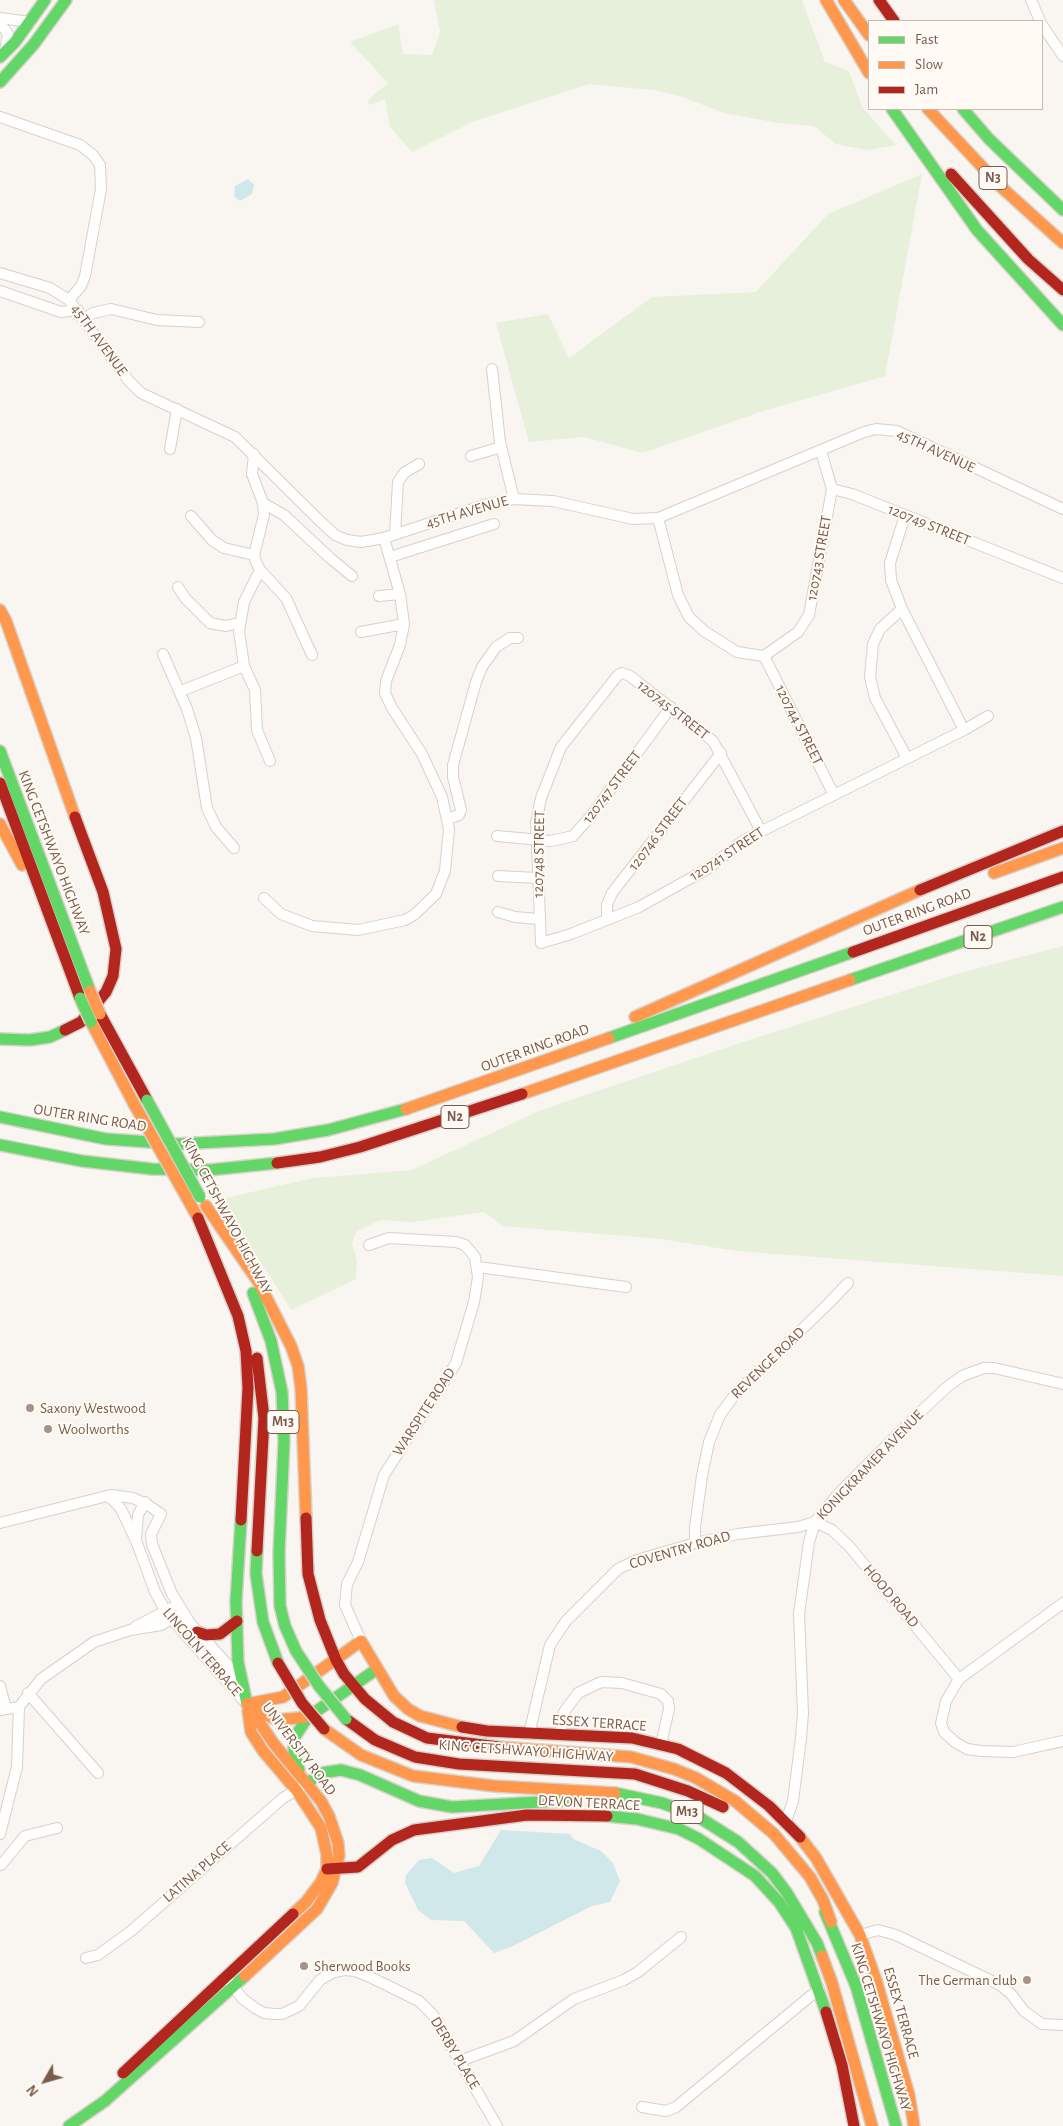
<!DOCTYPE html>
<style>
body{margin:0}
#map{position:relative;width:1063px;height:2126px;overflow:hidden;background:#f9f5f0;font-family:"Alegreya Sans",sans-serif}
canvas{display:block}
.legend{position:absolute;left:868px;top:20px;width:175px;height:90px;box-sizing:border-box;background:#fffaf3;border:1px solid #cabbb1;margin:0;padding:6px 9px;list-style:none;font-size:15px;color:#7a5c4d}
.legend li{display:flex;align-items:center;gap:10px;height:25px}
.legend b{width:25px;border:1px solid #cabbb1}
.north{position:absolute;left:20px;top:2056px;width:50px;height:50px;-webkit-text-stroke:4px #fffaf3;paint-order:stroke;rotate:232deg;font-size:14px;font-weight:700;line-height:20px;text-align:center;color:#7a5c4d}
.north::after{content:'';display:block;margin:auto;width:18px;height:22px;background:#7a5c4d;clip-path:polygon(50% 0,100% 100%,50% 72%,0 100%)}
</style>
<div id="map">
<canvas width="1063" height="2126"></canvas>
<ul class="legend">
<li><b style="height:6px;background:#63d668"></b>Fast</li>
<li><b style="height:6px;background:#ff974d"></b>Slow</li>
<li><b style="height:6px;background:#b3261e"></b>Jam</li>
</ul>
<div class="north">N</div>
</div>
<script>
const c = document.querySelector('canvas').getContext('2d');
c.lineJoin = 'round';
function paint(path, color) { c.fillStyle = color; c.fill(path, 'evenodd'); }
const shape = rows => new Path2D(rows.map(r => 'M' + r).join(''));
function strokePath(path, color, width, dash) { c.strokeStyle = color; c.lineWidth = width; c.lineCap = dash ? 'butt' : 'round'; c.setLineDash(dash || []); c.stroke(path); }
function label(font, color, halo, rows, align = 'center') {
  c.font = font + ' "Alegreya Sans",sans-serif'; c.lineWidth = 4; c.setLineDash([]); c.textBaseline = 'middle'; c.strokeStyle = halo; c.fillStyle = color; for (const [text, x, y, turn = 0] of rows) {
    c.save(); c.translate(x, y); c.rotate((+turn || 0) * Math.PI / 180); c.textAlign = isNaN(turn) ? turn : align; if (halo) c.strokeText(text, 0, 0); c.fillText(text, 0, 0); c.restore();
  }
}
const green = shape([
 [434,0,802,0,825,62,849,71,862,107,896,145,867,150,836,144,814,126,779,123,724,113,680,96,653,90,589,84,475,121,412,152,390,127,385,99,370,105,368,100,388,83,350,42,398,24,403,54,432,55,440,32],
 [922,174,885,376,763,411,643,453,584,437,529,442,496,323,548,314,569,358,652,297,756,292,828,214],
 [1063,946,1063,1276,737,1251,661,1239,503,1226,484,1212,411,1222,380,1220,357,1231,352,1243,357,1261,356,1279,291,1310,221,1199,313,1178,412,1170,541,1110,746,1041,960,973]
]);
const water = shape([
 [248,179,254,185,252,194,240,201,234,196,235,186],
 [501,1830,570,1834,573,1839,601,1851,613,1863,620,1881,610,1902,592,1906,513,1946,494,1953,464,1921,431,1920,418,1910,405,1883,406,1875,419,1860,432,1858,454,1873,479,1866]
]);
const street = shape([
 [1031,0,1040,21],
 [0,18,30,22],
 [0,23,8,34,5,51],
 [1042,25,1063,56],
 [0,117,80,145,93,155,100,165,101,189,85,276,81,286,69,300],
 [0,273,50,288,69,300,128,380,141,393,235,437,321,522,335,535,347,540,361,542,384,538,488,504,514,499,553,501,633,519,658,518,864,432,876,429,897,431,1063,509],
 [0,291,61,312,78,310],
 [85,318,93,313,111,309,157,320,199,322],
 [492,369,500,442,514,499],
 [170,449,177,409],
 [821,451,832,489,852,494,1063,578],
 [254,454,252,474,263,503,264,515,254,555,256,562,260,570,286,598,312,655],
 [471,456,501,447],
 [263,503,284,515,330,558,352,576],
 [905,515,890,563,891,580,902,609,964,730],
 [191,516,212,540,224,548,254,555],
 [658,518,678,595,689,617,704,631,737,652,764,656,798,632,809,615,832,489],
 [395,534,398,482,404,473,419,464],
 [390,557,494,524],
 [260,570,244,602,239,631,244,666,255,690,257,730,270,761],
 [178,587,185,598,210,623,226,626,239,623],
 [379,596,400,594],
 [902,609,880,629,873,644,870,677,875,698,907,758],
 [361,632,404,624],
 [163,654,187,709,196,738,207,808,216,827,234,848],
 [764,656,834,795],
 [181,691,244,666],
 [448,819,459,815,461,810,453,777,453,765,476,682,482,667,496,647,510,638,518,638],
 [761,831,713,741,630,676,622,673,618,675,561,747,541,798,536,823,541,943,571,934,639,907,709,868,744,840,964,730,988,716],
 [497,836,551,841,573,836,590,817,671,707],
 [498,876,537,878],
 [264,898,281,914,312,926,358,930,405,920,414,915,436,894,445,871,449,829,442,797,422,754,392,708,385,693,386,681,400,645,404,624,400,594,384,538],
 [498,912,515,917,538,919],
 [607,920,607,905,612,893,721,753],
 [478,1267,626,1287],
 [107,1496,113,1500,121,1509,137,1543,155,1592,168,1615,243,1700],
 [0,1523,111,1495,133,1498,148,1505,161,1514,151,1534,152,1544,172,1594,190,1623,228,1665,235,1681],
 [136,1539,138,1515,145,1502],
 [695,1543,695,1527,702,1476,709,1442,720,1415,736,1393,828,1304,848,1283],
 [1063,1603,959,1679,946,1701,941,1723,944,1732,955,1742,967,1749,982,1751,1013,1752,1063,1741],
 [135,1627,171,1608],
 [361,1641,345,1605,347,1584,358,1562,384,1475,456,1363,474,1302,478,1277,475,1257,465,1245,456,1242,389,1238,369,1245],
 [0,1686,6,1709],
 [28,1693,98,1773],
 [0,1710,19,1707,41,1679,94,1642,130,1630,161,1625,176,1616],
 [529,1734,550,1645,566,1621,618,1569,637,1560,695,1543,738,1534,798,1527,815,1522,832,1530,849,1546,959,1679],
 [560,1734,564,1712,578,1693,601,1682,622,1683,661,1694,668,1701,669,1709,661,1744],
 [786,1821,793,1801,801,1738,803,1713,799,1614,809,1542,815,1522,839,1493,913,1419,947,1387,962,1376,984,1368,994,1368,1063,1384],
 [0,1834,17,1767,19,1707],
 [1,1865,25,1836,57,1828],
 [860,1935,878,1930,896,1935,1000,1985,1011,1994,1024,2011,1042,2024,1063,2025],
 [86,1958,98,1955,131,1931,283,1798,300,1788],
 [229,1982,243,1999,255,2008,264,2013,275,2014,282,2014,299,2006,320,1980,334,1972,345,1970,355,1971,372,1978,419,2001,433,2015,497,2126],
 [460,2061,514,2041,574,1999,624,1980,638,1972,681,1937],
 [642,2107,666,2111,676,2107,819,1989]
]);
const fast = shape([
 [0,57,15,42,45,0],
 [0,82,34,44,66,0],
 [892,109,977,230,1063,325],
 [963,109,989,139,1063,210],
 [0,751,90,991],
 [850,980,1063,907],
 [609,1038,853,952],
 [0,1039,30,1040,50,1037,65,1030],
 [0,1117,106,1139,178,1144,274,1139,328,1130,406,1109],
 [0,1145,82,1161,152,1169,209,1170,277,1163],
 [253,1293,271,1341,282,1392,284,1442,279,1553,280,1606,285,1626,296,1651],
 [241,1520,236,1601,238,1662,247,1704],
 [257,1551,256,1574,263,1622,278,1663],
 [299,1770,294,1752,294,1738,308,1717,377,1669],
 [307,1783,322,1773,341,1770,360,1775,419,1801,452,1807,575,1800],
 [615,1793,662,1803,697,1816,738,1842,772,1873,787,1893,817,1943,822,1956],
 [607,1816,637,1819,679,1829,699,1839,755,1876,779,1902,796,1928,826,2012],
 [825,1912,856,1986,896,2126],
 [69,2126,105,2101,245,1976]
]);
const slow = shape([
 [826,0,869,73],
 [844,0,869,35],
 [928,109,1000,186,1063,243],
 [0,610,6,621,75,817],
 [0,824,22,865],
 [994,873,1063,848],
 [635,1017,920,890],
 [91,1022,134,1104],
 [522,1094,850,980],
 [406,1109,609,1038],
 [187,1198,198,1218],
 [206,1206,259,1283,291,1346,298,1366,301,1388,306,1518],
 [247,1704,283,1697,361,1641,394,1696,408,1709,420,1716,462,1727],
 [250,1707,277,1720,308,1717],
 [248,1711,251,1732,263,1751,297,1791,321,1828,327,1855,327,1869,321,1882,306,1902,293,1914],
 [324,1729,361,1755,413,1776,494,1786,615,1793],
 [499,1747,631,1757,674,1769,696,1778,735,1801,774,1834,810,1877,823,1900,831,1922],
 [800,1837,816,1858,860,1935,876,1980,909,2095,914,2126],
 [822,1956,832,1983,872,2126],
 [245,1976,317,1909,332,1883,339,1856,338,1843,329,1816,321,1801,274,1744,247,1704]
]);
const jam = shape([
 [879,0,894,21],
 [951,174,1028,259,1063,290],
 [0,783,80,998],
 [920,890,1063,831],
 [853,952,1063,877],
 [100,1014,147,1100],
 [65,1030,81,1022,106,992,113,976,116,949,103,892,75,817],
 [277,1163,320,1157,360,1147,522,1094],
 [198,1218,238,1316,246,1351,248,1388,241,1520],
 [257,1358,264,1418,257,1551],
 [306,1518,308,1574,320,1620,336,1660,344,1674,365,1699,393,1722,427,1738,499,1747],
 [197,1632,206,1635,220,1634,237,1621],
 [346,1719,375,1740,415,1757,459,1764,635,1774,688,1791,723,1807],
 [462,1727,487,1731,632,1738,678,1749,726,1773,769,1806,800,1837],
 [327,1869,358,1867,392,1840,414,1830,527,1815,607,1816],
 [826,2012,842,2065,854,2126],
 [123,2073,293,1914]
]);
const fastBridge = shape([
 [80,998,91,1022],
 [147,1100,200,1197],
 [296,1651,319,1686,346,1719]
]);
const slowBridge = shape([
 [90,991,100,1014],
 [134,1104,187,1198]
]);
const jamBridge = shape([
 [278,1663,302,1703,324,1729]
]);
const markers = [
 [30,1408,5,"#a69286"],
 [48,1429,5,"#a69286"],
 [304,1966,5,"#a69286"],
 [1027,1980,5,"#a69286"]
];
const shields = [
 [993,178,28],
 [978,937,28],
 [455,1117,28],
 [283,1422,32],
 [687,1812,32]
];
const shieldNames = [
 ["N3",993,178],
 ["N2",978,937],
 ["N2",455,1117],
 ["M13",283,1422],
 ["M13",687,1812]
];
const streetNames = [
 ["45TH AVENUE",99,340,54],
 ["45TH AVENUE",936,451,25],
 ["45TH AVENUE",467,512,-16],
 ["120749 STREET",929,525,22],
 ["120743 STREET",819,558,-80],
 ["120745 STREET",673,710,38],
 ["120744 STREET",799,725,63],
 ["120747 STREET",612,787,-53],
 ["120746 STREET",658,834,-53],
 ["KING CETSHWAYO HIGHWAY",54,853,69],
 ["120748 STREET",539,854,-89],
 ["120741 STREET",727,854,-33],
 ["OUTER RING ROAD",917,912,-20],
 ["OUTER RING ROAD",535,1048,-20],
 ["OUTER RING ROAD",90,1118,9],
 ["KING CETSHWAYO HIGHWAY",227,1216,62],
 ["REVENGE ROAD",768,1363,-44],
 ["WARSPITE ROAD",424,1412,-57],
 ["KONIGKRAMER AVENUE",870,1465,-46],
 ["COVENTRY ROAD",680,1550,-16],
 ["HOOD ROAD",891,1596,50],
 ["LINCOLN TERRACE",202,1652,49],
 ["ESSEX TERRACE",599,1723,4],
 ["UNIVERSITY ROAD",299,1749,53],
 ["KING CETSHWAYO HIGHWAY",526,1751,4],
 ["DEVON TERRACE",589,1803,3],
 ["LATINA PLACE",197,1872,-41],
 ["ESSEX TERRACE",901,2013,74],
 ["KING CETSHWAYO HIGHWAY",881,2027,73],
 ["DERBY PLACE",455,2053,59]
];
const poiNames = [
 ["Saxony Westwood",40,1408],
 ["Woolworths",58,1429],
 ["Sherwood Books",314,1966],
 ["The German club",1017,1980,"right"]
];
paint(green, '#e7f0db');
paint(water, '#d0e8ea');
strokePath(street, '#d7d1cb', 12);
strokePath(fast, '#d9d2cb', 14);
strokePath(slow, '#d9d2cb', 14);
strokePath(jam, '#d9d2cb', 14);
strokePath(street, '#fefefd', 10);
strokePath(fast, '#63d668', 11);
strokePath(slow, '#ff974d', 11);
strokePath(jam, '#b3261e', 11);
strokePath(fastBridge, '#d9d2cb', 14, []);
strokePath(slowBridge, '#d9d2cb', 14, []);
strokePath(jamBridge, '#d9d2cb', 14, []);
strokePath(fastBridge, '#63d668', 11);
strokePath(slowBridge, '#ff974d', 11);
strokePath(jamBridge, '#b3261e', 11);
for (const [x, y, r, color] of markers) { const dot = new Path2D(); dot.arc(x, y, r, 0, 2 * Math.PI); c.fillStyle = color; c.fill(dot); strokePath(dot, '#fffaf3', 2); }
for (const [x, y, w] of shields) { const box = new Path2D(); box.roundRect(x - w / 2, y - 11.5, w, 23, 4); c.fillStyle = '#fffaf3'; c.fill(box); strokePath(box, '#7a5c4d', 1); }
label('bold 14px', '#7a5c4d', null, shieldNames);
label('15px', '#7a5c4d', '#fffaf3', streetNames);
label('15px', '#7a5c4d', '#fffaf3', poiNames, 'left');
</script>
